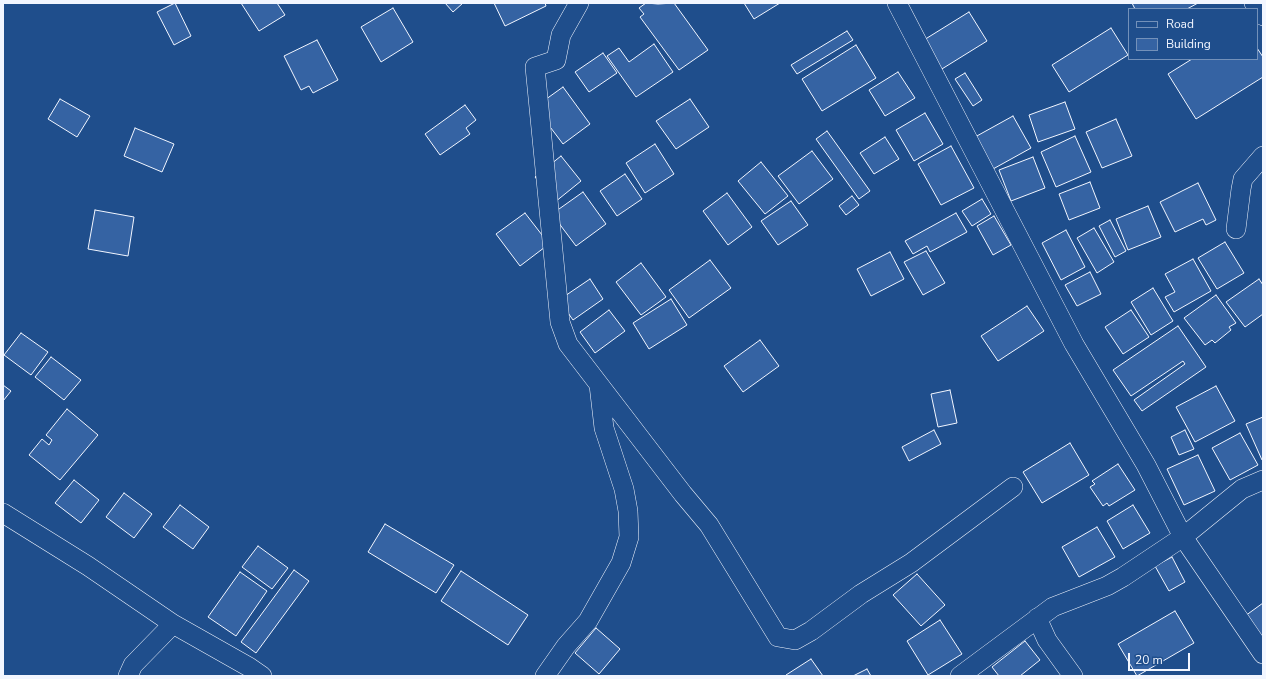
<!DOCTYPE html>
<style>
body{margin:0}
#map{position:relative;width:1266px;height:679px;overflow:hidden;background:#1f4e8c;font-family:"Nunito Sans",sans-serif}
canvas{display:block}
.frame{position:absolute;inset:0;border:4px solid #f2f6ff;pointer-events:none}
.legend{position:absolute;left:1128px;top:8px;width:130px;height:52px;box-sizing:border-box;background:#1f4e8c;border:1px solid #7391ba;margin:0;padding:5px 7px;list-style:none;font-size:12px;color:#f2f6ff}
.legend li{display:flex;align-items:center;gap:8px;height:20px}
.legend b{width:20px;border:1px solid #7391ba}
.scale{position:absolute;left:1128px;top:653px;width:62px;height:18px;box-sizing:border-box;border:2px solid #f2f6ff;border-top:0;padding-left:5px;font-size:12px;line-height:14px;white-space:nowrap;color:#f2f6ff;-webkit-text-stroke:3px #1f4e8c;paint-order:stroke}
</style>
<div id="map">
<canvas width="1266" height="679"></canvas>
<div class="frame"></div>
<ul class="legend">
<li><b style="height:5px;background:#1f4e8c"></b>Road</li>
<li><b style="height:11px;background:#3563a3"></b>Building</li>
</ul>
<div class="scale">20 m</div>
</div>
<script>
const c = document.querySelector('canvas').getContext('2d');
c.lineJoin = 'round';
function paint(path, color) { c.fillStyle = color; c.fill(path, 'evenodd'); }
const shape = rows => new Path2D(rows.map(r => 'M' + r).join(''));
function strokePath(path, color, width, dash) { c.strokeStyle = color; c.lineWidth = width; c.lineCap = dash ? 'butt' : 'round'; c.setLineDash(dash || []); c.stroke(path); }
const building = shape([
 [175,3,191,36,174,45,157,12,175,3],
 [241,3,277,3,285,15,259,31,241,3],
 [445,3,463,3,453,12,445,3],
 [494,3,545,3,546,6,505,26,494,3],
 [646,3,658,4,674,3,708,50,679,70,640,17,644,14,639,8,646,3],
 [744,3,780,3,754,19,744,3],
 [1132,3,1198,3,1187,9,1135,9,1132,3],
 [393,8,413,42,381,62,361,27,393,8],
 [969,12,987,41,937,72,919,43,969,12],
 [1111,28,1128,55,1069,92,1052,65,1111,28],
 [847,31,853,40,797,74,791,65,847,31],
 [317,40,338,80,313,93,309,86,301,90,284,56,317,40],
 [654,44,673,72,636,97,607,56,619,48,629,62,654,44],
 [856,45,876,78,822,111,802,79,856,45],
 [1257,48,1263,57,1263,77,1196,119,1168,74,1192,59,1257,59,1257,48],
 [603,53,617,73,589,92,575,72,603,53],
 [898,72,915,98,885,116,869,90,898,72],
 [965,73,982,100,973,106,955,79,965,73],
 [563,87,590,124,563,144,535,107,563,87],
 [60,99,90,116,77,137,48,119,60,99],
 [690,99,709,127,676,149,656,121,690,99],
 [1065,102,1075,129,1038,142,1029,115,1065,102],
 [465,105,476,120,466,128,470,134,440,155,425,134,465,105],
 [925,113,943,144,914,161,896,130,925,113],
 [1013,116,1031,148,993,169,975,137,1013,116],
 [1116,119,1132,156,1102,168,1086,132,1116,119],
 [135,128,174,144,162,172,124,156,135,128],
 [827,131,870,191,859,199,816,139,827,131],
 [1075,136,1091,172,1056,187,1041,152,1075,136],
 [885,137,899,159,874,174,860,153,885,137],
 [655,144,674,174,645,193,626,163,655,144],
 [951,146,974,188,941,205,918,164,951,146],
 [812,151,833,179,799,204,778,176,812,151],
 [561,156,581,181,555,202,535,177,561,156],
 [1033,157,1045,188,1011,201,999,170,1033,157],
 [761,162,788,196,765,214,738,181,761,162],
 [625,174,642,199,617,216,600,191,625,174],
 [1090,182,1100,208,1069,220,1059,194,1090,182],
 [1198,183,1216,220,1206,225,1203,219,1175,232,1160,202,1198,183],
 [583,192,606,224,576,246,552,214,583,192],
 [727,193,752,227,728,245,703,211,727,193],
 [852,196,859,205,846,215,839,206,852,196],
 [982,199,991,214,972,226,962,211,982,199],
 [791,201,808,225,778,245,761,221,791,201],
 [1148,206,1161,237,1128,250,1116,219,1148,206],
 [95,210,134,217,128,256,88,249,95,210],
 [525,213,549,244,520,266,496,234,525,213],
 [956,213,967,232,930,252,927,246,913,254,905,241,956,213],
 [994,216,1011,245,993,255,977,226,994,216],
 [1110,220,1126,251,1115,257,1099,226,1110,220],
 [1094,228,1114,262,1097,273,1077,238,1094,228],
 [1066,230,1085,267,1061,280,1042,243,1066,230],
 [1225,242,1244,273,1217,289,1198,258,1225,242],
 [926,251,945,283,923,295,904,262,926,251],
 [890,252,904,279,871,296,857,269,890,252],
 [1193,259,1211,291,1174,312,1165,297,1175,292,1165,274,1193,259],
 [710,260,731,288,689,318,669,290,710,260],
 [641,263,666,297,641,315,616,282,641,263],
 [1090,272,1101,294,1077,306,1065,285,1090,272],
 [590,279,603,299,573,320,559,300,590,279],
 [1259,279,1263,285,1263,314,1245,327,1226,302,1259,279],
 [1153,288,1173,321,1151,335,1131,302,1153,288],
 [1216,295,1236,323,1229,327,1231,330,1215,343,1212,340,1205,345,1184,318,1216,295],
 [671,299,687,325,649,349,633,323,671,299],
 [1027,306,1044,331,998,361,981,336,1027,306],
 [609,310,625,331,595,353,580,332,609,310],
 [1131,310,1149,337,1123,354,1105,327,1131,310],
 [1178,326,1206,367,1142,411,1134,400,1185,364,1183,361,1131,396,1113,370,1178,326],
 [21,333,48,352,31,375,4,355,21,333],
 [760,340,779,366,743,392,724,366,760,340],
 [51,357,81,380,64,400,35,377,51,357],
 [3,385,11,391,3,401,3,385],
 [1216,386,1235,421,1195,442,1176,407,1216,386],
 [950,390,957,423,938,427,931,394,950,390],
 [67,409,98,435,60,480,29,455,42,439,49,445,52,440,46,435,67,409],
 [1263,417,1263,459,1262,460,1246,424,1263,417],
 [934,430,941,444,909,461,902,447,934,430],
 [1185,430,1194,449,1179,455,1171,437,1185,430],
 [1240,433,1258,465,1230,480,1212,448,1240,433],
 [1070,443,1089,475,1042,503,1023,472,1070,443],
 [1198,455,1215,491,1184,505,1167,469,1198,455],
 [1118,464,1135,490,1109,506,1107,503,1103,506,1090,487,1095,484,1092,481,1118,464],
 [74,480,99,500,81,523,55,503,74,480],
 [124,493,152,514,134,538,106,517,124,493],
 [180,505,209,527,193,549,163,527,180,505],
 [1133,505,1150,533,1123,549,1107,521,1133,505],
 [385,524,454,565,436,593,368,552,385,524],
 [1097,527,1115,557,1079,577,1062,547,1097,527],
 [258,546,288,568,272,589,242,567,258,546],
 [1172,557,1185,582,1169,591,1155,566,1172,557],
 [294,570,309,581,256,653,241,642,294,570],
 [461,571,528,615,508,645,441,601,461,571],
 [240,572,267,591,236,636,208,617,240,572],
 [917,574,945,605,921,626,893,595,917,574],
 [1263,603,1263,641,1245,616,1263,603],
 [1175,611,1194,643,1137,676,1118,644,1175,611],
 [940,620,962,654,928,675,907,641,940,620],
 [596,628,620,649,599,674,575,653,596,628],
 [1025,641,1040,660,1020,676,999,676,992,667,1025,641],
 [811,659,823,676,786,676,786,675,811,659],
 [867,669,871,676,853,676,867,669]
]);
const street = shape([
 [579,3,561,35,556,60,535,67,560,322,568,344,683,494,709,525,778,637,795,640,811,631,861,594,911,563,1013,487],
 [897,3,1074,344,1146,465,1183,537,1263,654],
 [1254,3,1263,16],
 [1236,229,1241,189,1243,179,1263,156],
 [3,513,88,566,173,624,249,667,262,676],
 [1037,618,1047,640,1073,676],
 [128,676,133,665,173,624],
 [545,676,566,646,588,621,621,563,629,537,628,511,624,489,604,428,599,385],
 [960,676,1053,607,1107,586,1123,577,1183,537,1242,489,1263,480]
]);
paint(building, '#3563a3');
strokePath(building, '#f2f6ff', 1);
strokePath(street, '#f2f6ff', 20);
strokePath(street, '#1f4e8c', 19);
</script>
